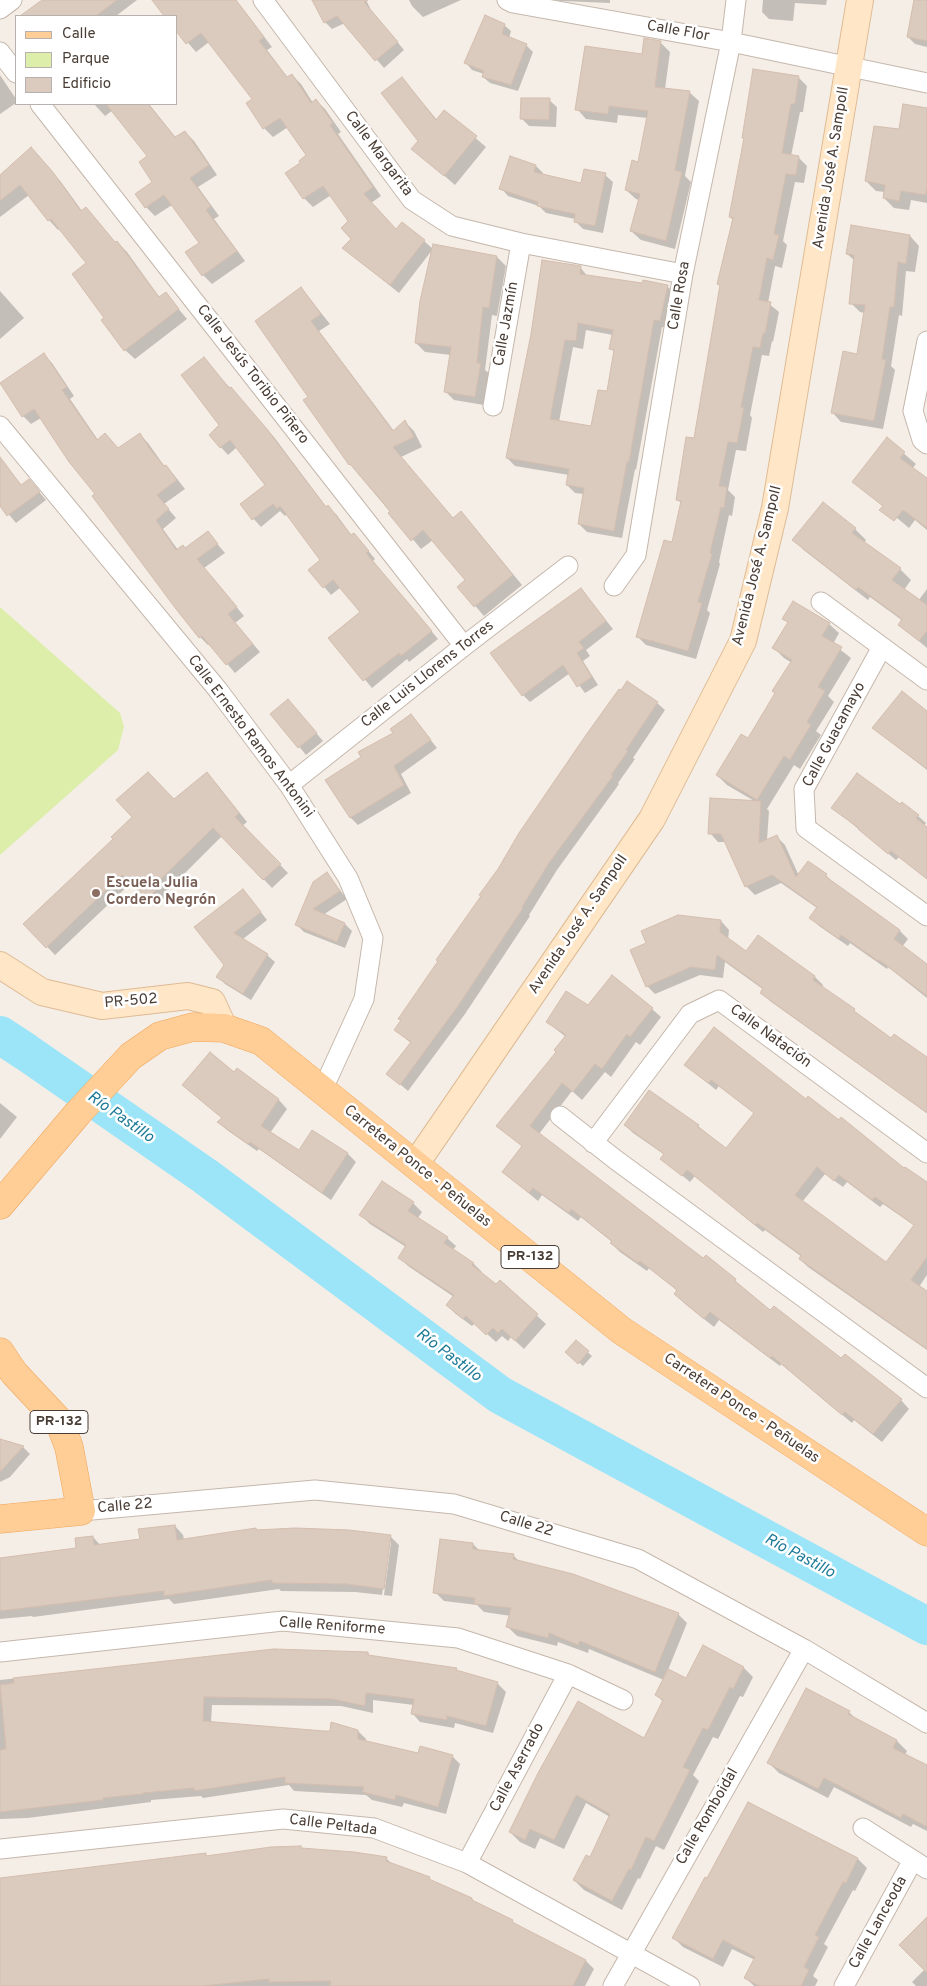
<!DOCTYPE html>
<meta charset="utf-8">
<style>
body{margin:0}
#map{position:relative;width:927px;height:1986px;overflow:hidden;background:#f5eee7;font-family:Overpass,sans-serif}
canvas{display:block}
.legend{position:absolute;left:15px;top:15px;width:162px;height:90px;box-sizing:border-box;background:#fff;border:1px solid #b6b1ae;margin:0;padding:6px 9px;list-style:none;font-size:15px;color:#493d35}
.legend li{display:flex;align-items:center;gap:10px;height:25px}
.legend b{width:25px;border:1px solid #b6b1ae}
</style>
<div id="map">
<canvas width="927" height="1986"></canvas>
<ul class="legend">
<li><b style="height:6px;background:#ffcd96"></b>Calle</li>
<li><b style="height:14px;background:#ddeeab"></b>Parque</li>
<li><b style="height:14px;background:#dbcabe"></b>Edificio</li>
</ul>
</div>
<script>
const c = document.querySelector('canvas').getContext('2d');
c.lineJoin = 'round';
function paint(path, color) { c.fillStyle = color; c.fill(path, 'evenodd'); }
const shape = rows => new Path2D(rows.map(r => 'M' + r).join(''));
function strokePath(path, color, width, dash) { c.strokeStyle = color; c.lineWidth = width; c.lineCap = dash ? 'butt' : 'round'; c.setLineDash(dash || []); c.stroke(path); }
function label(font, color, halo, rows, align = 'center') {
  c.font = font + ' Overpass,sans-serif'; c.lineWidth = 5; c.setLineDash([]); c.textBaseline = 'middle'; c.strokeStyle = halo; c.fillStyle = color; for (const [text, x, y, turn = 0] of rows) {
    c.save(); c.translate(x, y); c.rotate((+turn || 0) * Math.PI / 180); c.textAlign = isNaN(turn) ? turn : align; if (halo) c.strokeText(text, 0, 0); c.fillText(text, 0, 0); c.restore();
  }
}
const green = shape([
 [0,607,120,713,124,726,118,750,0,855]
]);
const shadow = shape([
 [44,0,137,0,116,16,40,16,34,7],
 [153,0,236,0,272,47,267,50,288,78,292,75,301,84,313,103,316,100,325,109,341,132,338,134,381,196,371,203,396,230,424,241,433,249,399,293,343,248,353,240,350,221,331,195,313,207,304,198,287,174,302,163,308,156,288,127,273,137,264,128,254,99,209,42,196,52,176,29,176,16,166,16],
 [313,0,366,0,371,10,404,50,384,68,345,23,332,29,325,22],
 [409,0,461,0,423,17,412,6],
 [537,0,610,0,610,3],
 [763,0,827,0,826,5,795,3,793,21,769,19,762,12],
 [927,6,927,47,915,44,908,37],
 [504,25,511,31,509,38,526,45,533,52,518,91,490,83,483,77,484,74,472,70,466,63],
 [660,42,670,52,665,89,689,92,699,101,685,176,691,182,675,249,641,240,631,231,639,200,636,199,626,190,639,163,648,118,618,115,617,123,586,119,577,109],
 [0,75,16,99,16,103,0,114],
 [798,77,807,86,803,112,800,112,791,156,798,157,807,166,804,183,795,182,783,241,787,245,782,268,775,266,768,303,779,312,773,342,772,341,769,356,762,355,750,415,752,418,746,451,736,450,728,490,735,497,732,516,729,515,719,562,720,564,707,610,710,613,696,659,646,645,637,636,673,544,682,504,677,499,695,439,721,287,718,284,734,221,730,217,745,139,743,138],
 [402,78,437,120,444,111,486,147,455,185,413,149,420,141],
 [549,100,557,107,556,127,529,126,521,118],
 [94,104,149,104,176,138,185,132,194,141,217,175,198,187,219,216,214,219,245,261,212,284,203,275,200,243,172,205,155,216,146,207,154,182,149,156,113,110,105,116],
 [927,109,927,203,911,200,909,210,894,208,884,198,885,192,876,191,866,181,900,130],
 [40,158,61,182,82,211,86,208,116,243,117,242,127,252,160,298,166,294,187,319,135,359,125,350,106,318,88,263,60,228,58,230,49,220,29,195,0,217,0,176],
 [511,158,536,166,543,173,543,176,582,184,605,175,613,182,603,233,583,229,575,221,575,219,546,213,539,206,508,196,501,188],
 [852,227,910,236,919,246,915,272,906,271,902,316,899,315,891,366,895,370,883,429,841,422,832,412,858,356,865,313,860,312,851,303,854,260,847,254],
 [497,257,506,266,497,316,492,315,485,370,489,373,484,405,454,400,445,391,451,355,425,352,416,343],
 [580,267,588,277,667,286,675,294,668,328,662,327,636,470,635,469,622,538,587,532,579,524,584,494,575,493,567,485,569,475,515,466,507,458],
 [586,330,613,335,611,348,615,353,608,393,592,427,559,422,573,347,583,349],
 [301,288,330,324,319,331,394,431,405,422,414,431,422,447,401,457,453,519,461,513,470,522,522,585,484,616,459,587,467,580,433,540,421,549,350,464,310,397],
 [0,291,24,318,0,339],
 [44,355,52,363,74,396,70,399,98,440,119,449,140,435,148,443,165,467,166,466,174,475,185,489,164,504,176,518,163,529,178,550,185,549,208,533,225,553,204,568,244,616,235,623,260,652,235,673,210,644,208,645,200,637,41,418,31,424,23,416],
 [204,359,274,437,327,508,336,514,352,536,361,542,375,559,373,561,438,639,409,662,407,659,372,688,330,638,361,613,341,587,331,595,310,570,322,560,287,514,285,516,280,511,261,527,241,505,267,485,237,447,228,455,210,435,221,426],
 [887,439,916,464,912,469,927,480,927,530,915,520,909,528,853,481],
 [0,458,22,486,36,488,46,500,16,523,0,504],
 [855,529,866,540,864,543,900,569,911,580,904,590,918,601,927,589,927,648,900,625,903,621,870,597,868,600,805,551,794,540],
 [581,589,613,629,586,650,590,656,583,661,598,685,585,693,570,673,530,702,523,695],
 [784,619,829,624,839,633,833,644,851,658,828,696,834,702,816,731,821,735,800,769,794,765,767,809,769,811,767,840,776,836,785,845,799,876,826,875,834,884,900,931,908,939,902,947,927,966,927,998,888,967,887,969,850,943,848,946,819,926,811,917,817,908,781,883,755,895,746,886,726,842,718,842,710,833,756,802,727,785,717,775,748,740,776,694,792,663,784,658,774,648,789,623],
 [288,700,323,741,306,755,272,714],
 [657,703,665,710,633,758,635,759,618,783,619,784,557,870,529,915,530,916,465,1014,408,1091,388,1074,412,1044,395,1030],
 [927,713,927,770,874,728],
 [411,715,437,748,401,774,411,793,358,825,351,818,327,780,363,757,395,733],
 [215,782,247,822,242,826,288,873,272,888,222,836,164,894,166,896,156,906,131,883,55,955,25,924,174,800],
 [900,805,918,816,926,823,924,826,927,828,927,879,899,857,896,860,833,808],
 [327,874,347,899,323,915,345,924,352,931,345,948,304,932,296,924],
 [250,898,267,920,243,939,267,955,275,962,251,1000,225,984,218,976,225,965,196,927],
 [721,921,729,930,728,940,746,953,758,937,815,977,823,985,822,987,891,1039,927,1060,927,1113,770,1001,762,992,764,990,725,962,723,978,700,975,655,994,647,986],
 [588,1007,652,1009,661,1017,640,1045,636,1042,611,1077,605,1072,582,1100,572,1091,539,1134,704,1260,706,1256,771,1312,901,1400,909,1409,882,1442,854,1420,852,1423,781,1364,780,1366,719,1320,714,1327,684,1303,676,1294,678,1291,649,1268,647,1271,620,1252,611,1243,612,1242,581,1217,578,1221,542,1195,538,1201,503,1172,523,1147,498,1126,558,1052,566,1037,547,1022],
 [686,1065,806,1100,904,1170,927,1183,927,1275,919,1287,927,1293,927,1350,808,1267,800,1259,802,1257,765,1230,763,1232,695,1176,690,1182,662,1159,665,1155,633,1133,625,1125,698,1126,726,1150,755,1114,719,1086,716,1090],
 [825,1174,843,1187,847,1182,880,1207,883,1204,915,1226,886,1264,802,1202],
 [237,1070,279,1100,287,1109,270,1133,299,1152,313,1131,348,1154,356,1162,331,1200,259,1149,257,1151,227,1130,219,1122,223,1118,184,1085,234,1074],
 [0,1103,17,1117,0,1139],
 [413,1203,422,1212,418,1218,447,1238,456,1246,453,1250,473,1263,482,1272,481,1274,497,1286,500,1282,546,1324,524,1349,511,1337,508,1341,502,1336,496,1342,475,1323,472,1326,456,1314,447,1305,454,1297,408,1266,400,1258,406,1247,370,1224,361,1215],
 [576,1342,592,1356,583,1366,567,1352],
 [0,1441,23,1447,30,1454,10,1477,0,1482],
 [175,1526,183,1535,184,1540,256,1529,258,1531,390,1536,399,1545,392,1596,355,1592,281,1591,279,1589,174,1604,169,1599,33,1617,32,1616,0,1619,0,1558,78,1549,93,1537,101,1546,141,1540],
 [389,1542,391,1542,384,1595,382,1595],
 [473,1544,480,1551,514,1556,520,1562,678,1614,687,1623,668,1670,687,1679,744,1668,753,1677,743,1697,740,1696,718,1739,713,1737,693,1775,699,1781,664,1850,656,1846,640,1879,638,1878,622,1910,584,1890,574,1880,590,1858,610,1817,586,1803,564,1849,540,1838,535,1849,520,1842,510,1832,644,1740,663,1702,657,1695,664,1680,589,1649,588,1653,558,1642,557,1646,517,1636,508,1627,511,1616,484,1612,477,1605,444,1601,435,1592],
 [274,1650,368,1653,370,1656,456,1669,460,1673,498,1684,506,1692,493,1733,455,1723,454,1728,420,1722,413,1714,414,1705,373,1700,373,1713,341,1706,212,1705,211,1723,324,1733,358,1731,366,1739,365,1742,419,1755,452,1756,460,1764,446,1814,404,1803,402,1807,372,1800,366,1795,294,1791,289,1785,203,1798,201,1796,151,1800,151,1802,28,1818,0,1819,0,1680],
 [849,1712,858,1721,897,1741,907,1751,905,1755,927,1766,927,1831,913,1824,911,1827,834,1787,828,1798,779,1773,769,1763],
 [748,1804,858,1859,867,1868,855,1891,853,1890,824,1944,828,1947,813,1976,818,1980,815,1986,754,1986,746,1978,755,1960,732,1949,723,1967,683,1947,673,1937,708,1880],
 [300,1847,303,1850,386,1858,393,1865,429,1878,434,1883,472,1899,475,1903,512,1921,516,1925,586,1961,594,1969,585,1986,0,1986,0,1879,206,1855,208,1857],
 [927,1919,927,1986,916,1986,912,1982,925,1969]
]);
const river = shape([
 [0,1035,26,1052,205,1176,500,1395,927,1626]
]);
const building = shape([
 [42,0,117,0,96,16,20,16,42,0],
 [152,0,236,0,264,37,259,41,287,77,292,74,311,103,316,99,333,123,330,125,373,187,364,194,396,229,402,222,425,240,390,285,342,248,351,239,341,228,348,221,323,186,303,199,285,173,300,163,299,161,306,155,280,118,263,129,246,103,252,99,201,33,186,44,176,31,176,16,164,16,152,0],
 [312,0,368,0,364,2,398,42,375,61,337,16,324,23,312,0],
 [914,0,927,0,927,41,907,37,914,0],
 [485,15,505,24,502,34,527,44,511,85,482,77,484,71,464,63,485,15],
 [644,38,661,41,655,87,690,91,675,170,682,172,666,241,630,231,640,194,625,190,632,160,638,162,648,111,609,106,608,114,575,110,585,46,642,54,644,38],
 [753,69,799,76,795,104,791,104,782,153,799,156,796,175,786,174,774,234,779,235,773,260,767,258,759,300,771,302,765,334,763,333,760,348,753,347,741,407,744,408,737,443,728,442,719,486,727,487,724,508,721,507,710,553,712,554,698,602,702,603,688,651,652,641,653,640,651,641,636,637,664,540,672,542,681,501,676,500,686,437,694,438,720,285,717,284,733,218,729,217,744,138,742,138,753,69],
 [402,77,436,120,444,110,477,136,444,176,411,149,418,141,381,93,402,77],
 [521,98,550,98,549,120,520,119,521,98],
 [106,104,148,104,175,137,185,131,209,165,190,178,211,206,206,210,237,251,202,276,185,252,199,243,164,195,145,208,135,194,152,182,139,162,147,156,106,104],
 [903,104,927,108,927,187,926,195,901,191,899,201,883,198,885,185,865,181,874,126,899,129,903,104],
 [31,147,52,171,81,211,86,207,115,242,117,241,159,297,166,292,179,309,124,351,101,320,104,318,72,274,86,263,51,219,48,221,20,185,0,201,0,175,31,147],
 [510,156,536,165,534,172,581,183,584,169,606,173,595,226,574,222,575,214,537,206,538,202,499,189,510,156],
 [851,225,910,235,906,264,898,262,894,307,890,307,882,359,886,360,874,421,831,413,843,351,857,354,865,305,849,304,854,255,846,254,851,225],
 [433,244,497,256,489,308,483,307,477,363,481,363,475,397,444,392,451,347,415,343,420,301,433,244],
 [542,260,581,266,580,274,642,283,643,280,668,285,660,321,654,320,629,462,627,462,614,531,578,524,584,488,566,485,569,469,506,458,531,334,542,260],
 [578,323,613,330,609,349,614,350,607,391,598,390,591,426,550,419,565,340,576,341,578,323],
 [301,287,321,314,311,321,393,431,405,420,414,437,393,447,453,518,461,511,513,575,474,607,457,587,465,580,423,530,411,541,388,513,390,511,350,464,349,465,303,400,308,397,255,321,301,287],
 [44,353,67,387,62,390,97,440,105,433,118,448,140,433,150,449,164,466,166,465,177,480,157,495,169,509,156,520,176,550,183,545,185,548,208,531,218,544,197,559,237,607,228,614,253,644,226,665,202,636,199,638,176,609,92,496,95,494,69,462,34,409,22,417,0,383,44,353],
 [204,357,229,388,231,387,266,428,326,507,328,505,351,535,354,533,369,551,366,553,432,631,401,656,399,653,363,681,328,638,360,612,333,580,323,588,308,570,320,560,280,506,277,509,273,504,252,520,240,504,265,485,230,440,220,448,209,435,219,425,181,375,204,357],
 [887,437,905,452,900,458,927,478,927,528,903,510,894,521,879,510,883,506,852,482,887,437],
 [0,457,21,485,29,479,40,492,7,516,0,506,0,457],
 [823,502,856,528,852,533,901,568,892,580,927,605,927,631,919,641,898,625,902,619,858,587,856,590,792,540,823,502],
 [581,588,606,621,579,642,584,648,577,653,592,677,577,687,563,665,522,696,490,653,581,588],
 [793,601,830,623,822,636,842,647,818,687,825,691,807,722,811,725,790,760,784,756,757,800,716,775,741,734,748,738,775,693,772,691,792,660,772,648,788,622,782,619,793,601],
 [627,681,658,702,626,750,628,751,611,775,613,776,549,863,522,907,523,908,458,1006,400,1085,386,1074,411,1042,394,1030,401,1020,398,1019,438,961,436,960,481,896,479,895,498,869,519,833,586,735,619,689,621,690,627,681],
 [902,691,927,711,927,769,872,728,902,691],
 [288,699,317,733,298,748,270,714,288,699],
 [411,714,431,740,394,766,404,785,350,818,325,780,361,757,358,752,393,733,390,729,411,714],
 [148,772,174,799,207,772,239,813,235,817,281,864,263,880,213,828,156,884,159,887,147,899,122,875,46,948,23,924,113,839,111,837,132,817,116,800,148,772],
 [857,773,900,804,902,802,919,815,916,818,927,827,927,879,891,851,888,854,858,829,859,828,831,808,857,773],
 [710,798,761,801,759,843,777,835,796,877,808,861,827,874,825,876,900,930,894,939,927,964,927,996,879,960,878,961,841,935,839,939,809,918,817,907,772,875,745,887,721,834,708,834,710,798],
 [327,872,340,891,313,909,345,923,337,942,295,925,313,882,327,872],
 [243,889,261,912,234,933,268,954,243,994,216,977,224,965,194,927,243,889],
 [678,915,721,920,720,932,746,951,758,935,815,976,813,980,855,1009,854,1011,891,1038,894,1034,927,1057,927,1113,760,993,763,988,717,955,715,970,691,967,646,987,630,950,646,943,641,931,678,915],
 [612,975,653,1008,630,1037,627,1034,602,1069,595,1064,573,1092,562,1083,530,1126,703,1258,706,1255,736,1279,735,1281,770,1310,774,1306,841,1358,845,1354,902,1399,873,1434,845,1412,842,1415,772,1356,770,1358,710,1312,704,1319,674,1294,677,1290,640,1261,638,1263,610,1243,612,1241,571,1209,569,1213,533,1188,529,1193,502,1172,522,1146,496,1126,556,1052,554,1050,566,1035,546,1022,566,991,588,1005,612,975],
 [714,1027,806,1099,808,1096,839,1120,841,1117,904,1168,905,1167,927,1182,927,1257,911,1280,927,1291,927,1349,799,1259,801,1255,757,1223,755,1225,687,1170,682,1176,660,1159,664,1154,624,1125,649,1090,699,1125,697,1126,726,1148,754,1113,711,1080,708,1083,684,1065,714,1027],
 [817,1167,834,1181,839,1175,872,1200,875,1197,914,1225,886,1262,795,1195,817,1167],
 [210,1052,234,1072,237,1068,279,1099,261,1126,299,1150,312,1130,348,1153,322,1193,250,1142,248,1144,217,1122,222,1118,182,1085,210,1052],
 [382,1181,414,1202,408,1211,448,1237,444,1243,474,1263,472,1265,496,1284,500,1280,538,1314,515,1341,502,1329,498,1333,493,1328,486,1335,466,1316,463,1319,446,1305,454,1295,398,1258,406,1245,359,1215,382,1181],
 [576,1340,589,1351,578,1364,565,1352,576,1340],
 [0,1439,24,1446,0,1472,0,1439],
 [175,1525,177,1540,256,1528,256,1530,295,1528,349,1530,391,1535,384,1589,346,1584,272,1583,272,1580,164,1596,164,1591,0,1611,0,1558,76,1548,75,1538,93,1536,94,1545,140,1539,138,1529,175,1525],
 [440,1539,473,1543,473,1549,514,1554,513,1559,573,1574,679,1613,655,1672,580,1641,578,1645,549,1633,548,1638,506,1627,511,1608,474,1604,475,1598,433,1593,440,1539],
 [703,1645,744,1667,733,1689,730,1687,708,1730,703,1728,683,1767,690,1770,654,1841,646,1837,631,1870,629,1869,612,1901,573,1880,586,1855,590,1857,610,1814,576,1795,554,1840,530,1829,525,1840,509,1832,538,1773,578,1701,644,1738,663,1700,655,1695,668,1669,686,1678,703,1645],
 [274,1649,368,1652,368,1655,457,1668,456,1670,498,1682,486,1726,447,1716,447,1720,411,1714,414,1699,366,1693,365,1706,332,1699,204,1697,203,1721,324,1731,330,1731,331,1722,358,1730,358,1739,418,1753,420,1746,453,1755,438,1807,396,1795,395,1800,362,1792,364,1787,285,1783,285,1777,194,1791,194,1788,143,1793,143,1794,103,1798,103,1800,0,1812,0,1750,6,1749,0,1685,14,1683,13,1678,274,1649],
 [806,1688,850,1711,848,1714,897,1740,893,1748,927,1765,927,1827,903,1814,901,1818,824,1778,818,1789,767,1763,806,1688],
 [748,1802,858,1858,846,1883,843,1882,815,1935,819,1937,804,1967,809,1970,801,1986,759,1986,744,1978,755,1957,723,1940,713,1959,672,1938,705,1877,707,1878,748,1802],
 [301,1846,301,1848,354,1852,387,1857,386,1861,430,1877,429,1879,472,1898,472,1900,513,1920,512,1922,586,1960,573,1986,330,1986,331,1981,269,1982,269,1979,203,1986,0,1986,0,1878,166,1858,206,1853,206,1856,271,1847,301,1846],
 [927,1917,927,1973,899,1945,927,1917]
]);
const street = shape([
 [263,0,412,200,452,226,521,243,683,274],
 [507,0,513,3,731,42,927,83],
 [0,9,12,0],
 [0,52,16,73],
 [40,104,464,646],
 [927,341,913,411,922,440,927,444],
 [493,406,521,243],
 [0,426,218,690,289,785,348,878,373,938,364,999,322,1091],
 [614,586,636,555,683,274,731,42,736,0],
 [821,602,927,680],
 [882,647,804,789,806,828,927,916],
 [289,785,464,646,568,566],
 [560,1116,616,1160,927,1388],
 [593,1143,690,1014,719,1000,927,1153],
 [81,1511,315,1490,454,1504,638,1559,804,1649,927,1723],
 [0,1652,283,1621,458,1638,568,1674,623,1700],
 [863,1828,927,1869],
 [0,1849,283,1819,374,1828,467,1863,690,1986],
 [467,1863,568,1674],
 [613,1986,804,1649],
 [844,1986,913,1860]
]);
const secondary = shape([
 [0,965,42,992,102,1006,188,996,212,1002,224,1028],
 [415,1165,652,819,743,641,775,508,860,0]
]);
const primary = shape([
 [0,1205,78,1113,131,1056,160,1036,193,1027,224,1028,261,1041,622,1331,927,1532],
 [0,1352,14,1373,59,1421,69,1447,81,1511,0,1519]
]);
const markers = [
 [96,893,5,"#8d6e63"]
];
const shields = [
 [530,1257,58],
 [59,1422,58]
];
const shieldNames = [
 ["PR-132",530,1257],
 ["PR-132",59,1422]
];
const streetNames = [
 ["Calle Flor",678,32,10],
 ["Calle Margarita",378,154,53],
 ["Avenida José A. Sampoll",832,168,-81],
 ["Calle Rosa",680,296,-80],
 ["Calle Jazmín",507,324,-80],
 ["Calle Jesús Toribio Piñero",252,375,52],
 ["Avenida José A. Sampoll",758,566,-76],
 ["Calle Luis Llorens Torres",428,675,-38],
 ["Calle Guacamayo",835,735,-62],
 ["Calle Ernesto Ramos Antonini",250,737,53],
 ["Avenida José A. Sampoll",579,925,-56],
 ["PR-502",131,1002,-5],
 ["Calle Natación",770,1037,36],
 ["Carretera Ponce - Peñuelas",417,1167,39],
 ["Carretera Ponce - Peñuelas",741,1409,34],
 ["Calle 22",125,1507,-5],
 ["Calle 22",526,1525,17],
 ["Calle Reniforme",332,1627,4],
 ["Calle Aserrado",518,1768,-62],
 ["Calle Romboidal",708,1817,-60],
 ["Calle Peltada",333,1826,7],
 ["Calle Lanceoda",879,1923,-61]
];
const educationNames = [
 ["Escuela Julia",106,884],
 ["Cordero Negrón",106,901]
];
const waterNames = [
 ["Río Pastillo",120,1118,35],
 ["Río Pastillo",448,1356,37],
 ["Río Pastillo",799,1557,28]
];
paint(green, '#ddeeab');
paint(shadow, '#0003');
strokePath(river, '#9ce5f8', 38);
paint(building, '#dbcabe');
strokePath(building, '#d4bdad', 1);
strokePath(street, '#c5b7ab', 21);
strokePath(secondary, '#debb93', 28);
strokePath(primary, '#f1a659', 29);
strokePath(street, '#fff', 19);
strokePath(secondary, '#ffe6c7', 26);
strokePath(primary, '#ffcd96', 28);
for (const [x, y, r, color] of markers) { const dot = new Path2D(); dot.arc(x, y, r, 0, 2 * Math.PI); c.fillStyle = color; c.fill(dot); strokePath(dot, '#fff', 2); }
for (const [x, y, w] of shields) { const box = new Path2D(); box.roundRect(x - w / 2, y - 11.5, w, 23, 4); c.fillStyle = '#fff'; c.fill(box); strokePath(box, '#493d35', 1); }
label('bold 14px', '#493d35', null, shieldNames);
label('15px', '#493d35', '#fff', streetNames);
label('bold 15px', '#785e54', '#fff', educationNames, 'left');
label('italic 16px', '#1d7a96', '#fff', waterNames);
</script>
